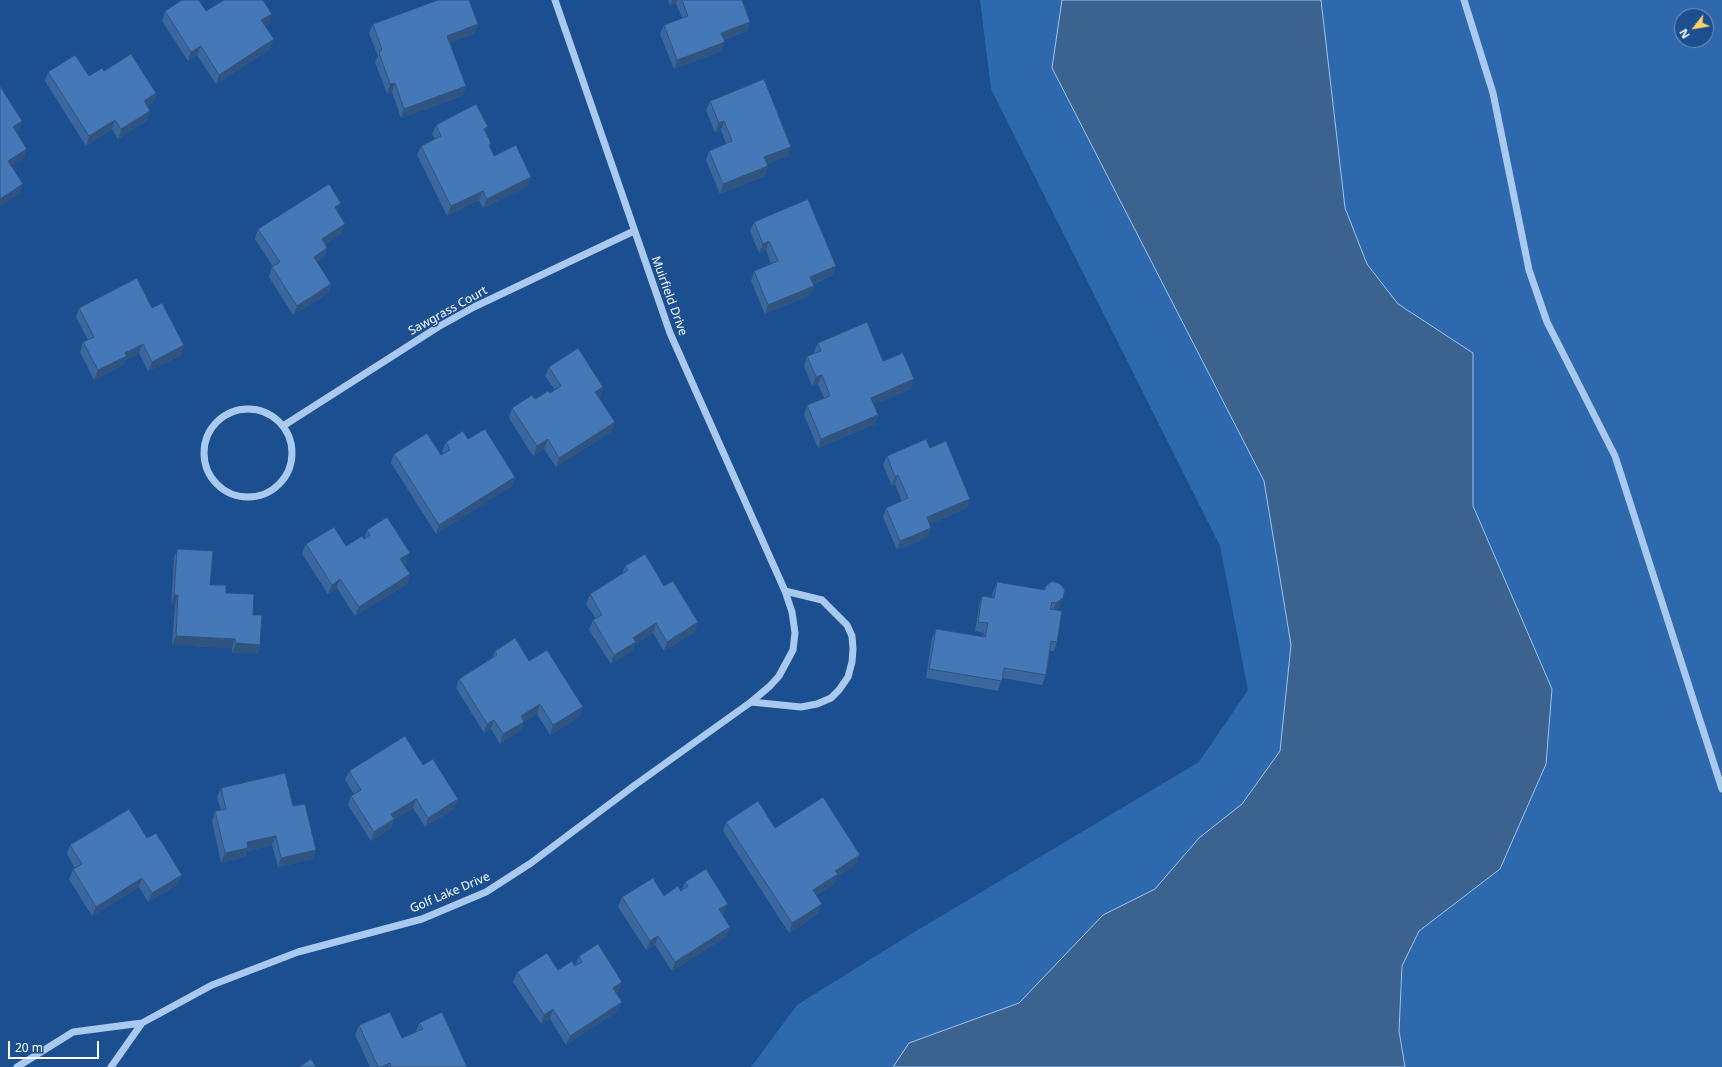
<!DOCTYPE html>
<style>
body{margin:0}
#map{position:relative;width:1722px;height:1067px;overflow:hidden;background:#1b4f8f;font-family:"Noto Sans",sans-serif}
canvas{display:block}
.north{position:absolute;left:1674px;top:8px;width:40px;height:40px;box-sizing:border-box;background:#1b4f8f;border:1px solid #7695bc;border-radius:50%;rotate:239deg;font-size:11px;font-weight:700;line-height:16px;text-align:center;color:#fff}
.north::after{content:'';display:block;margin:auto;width:14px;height:18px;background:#ffd166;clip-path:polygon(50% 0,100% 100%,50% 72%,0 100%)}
.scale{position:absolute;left:8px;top:1041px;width:91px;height:18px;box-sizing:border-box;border:2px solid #fff;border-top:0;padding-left:5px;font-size:12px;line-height:14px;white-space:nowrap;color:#fff;-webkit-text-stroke:3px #1b4f8f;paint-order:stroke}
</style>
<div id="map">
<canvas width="1722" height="1067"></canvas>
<div class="north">N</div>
<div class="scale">20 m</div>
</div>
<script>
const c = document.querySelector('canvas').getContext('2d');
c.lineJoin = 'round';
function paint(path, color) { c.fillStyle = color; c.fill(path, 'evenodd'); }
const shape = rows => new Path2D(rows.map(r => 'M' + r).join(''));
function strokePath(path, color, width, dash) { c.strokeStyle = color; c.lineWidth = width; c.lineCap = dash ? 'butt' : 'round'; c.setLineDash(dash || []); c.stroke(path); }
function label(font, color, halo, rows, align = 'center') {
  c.font = font + ' "Noto Sans",sans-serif'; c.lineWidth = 3; c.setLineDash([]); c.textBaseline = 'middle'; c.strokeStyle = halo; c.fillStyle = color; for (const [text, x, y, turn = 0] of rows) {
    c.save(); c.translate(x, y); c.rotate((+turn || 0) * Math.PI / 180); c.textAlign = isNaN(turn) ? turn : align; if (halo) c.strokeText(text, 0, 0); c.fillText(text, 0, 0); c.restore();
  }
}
const green = shape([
 [980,0,1722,0,1722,1067,751,1067,797,1005,911,934,1199,762,1248,690,1220,546,991,89],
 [1682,16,1706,16,1706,40,1682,40]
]);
const water = shape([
 [1062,0,1321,0,1345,208,1367,264,1398,304,1473,353,1473,506,1552,689,1546,764,1500,869,1419,931,1402,966,1399,1031,1405,1067,893,1067,909,1043,1019,1003,1103,915,1155,889,1199,838,1242,804,1280,751,1291,645,1264,481,1052,68,1062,0]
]);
const minor = shape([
 [1464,0,1493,93,1529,270,1547,322,1615,456,1722,789],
 '204 453a44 44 0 1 1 88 0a44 44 0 1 1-88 0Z',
 [283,426,438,327,474,307,634,231],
 [751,702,801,707,817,704,831,698,839,690,848,677,852,662,853,649,852,636,847,625,822,600,785,591],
 [142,1023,212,985,298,952,422,919,486,892,531,863,635,785,751,702,770,686,779,676,793,650,795,633,792,612,785,591,670,333,555,0],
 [17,1067,73,1032,142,1023,111,1067]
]);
const wall = shape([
 [668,0,742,0,750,22,747,31,724,40,725,42,721,51,674,69,660,34,664,25,682,18,676,3,670,6],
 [165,11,206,11,272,14,268,23,265,25,270,49,216,84,197,55,188,61,162,21],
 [373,24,478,24,474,34,449,43,466,86,462,96,401,118,392,92,387,94,375,62,378,56,369,33],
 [104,71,156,93,153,103,148,106,150,111,147,120,118,139,112,129,86,146,45,81,48,72,89,76],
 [710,101,788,156,767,164,765,176,720,194,706,160,709,151,726,144,721,130,715,133,706,110],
 [436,125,488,127,486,132,491,143,490,147,494,156,528,186,483,208,479,200,447,216,417,155,421,146,435,139,432,134],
 [338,212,342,233,325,244,327,248,324,257,317,262,331,284,328,293,293,315,269,277,272,267,273,267,255,239,258,229],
 [754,222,836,266,833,275,813,284,814,286,810,295,765,314,751,281,754,271,771,264,766,250,759,253,750,231],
 [79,308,152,308,181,355,148,371,139,353,125,360,123,365,94,380,80,352,83,342,88,340,76,317],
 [818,343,883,361,911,389,874,404,878,415,875,424,818,448,804,415,807,405,824,398,818,384,812,386,804,366,807,356,815,353,814,352],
 [549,367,603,387,600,396,599,397,612,431,556,467,544,449,533,456,509,418,512,408,550,393,555,390,545,376],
 [468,439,515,477,512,486,436,534,391,463,394,454,441,455,444,454,442,451,446,442],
 [930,448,970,499,967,508,930,524,931,528,928,537,897,550,883,517,886,508,902,501,895,484,892,486,883,465,887,456],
 [367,530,406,563,404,564,410,574,407,584,355,616,337,588,328,594,302,554,306,544,346,546,364,539],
 [177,549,210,585,226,593,253,615,260,645,257,654,232,653,232,648,172,645,175,605,171,605,174,558],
 [625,566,664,586,695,632,664,651,653,633,635,644,632,651,611,664,589,630,593,620,596,619,586,604,590,594,622,574],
 [997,582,1044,590,1045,587,1060,607,1056,610,1057,642,1054,651,1050,651,1046,675,1042,685,1002,678,998,691,926,678,932,638,936,629,983,637,984,633,975,631,979,605,982,596,992,598,993,591],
 [495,651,529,661,583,707,579,717,550,735,537,714,524,722,520,731,500,744,491,729,484,733,456,688,459,679,492,658],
 [423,765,455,808,425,827,413,808,394,820,391,828,371,841,348,805,351,796,354,794,345,780,349,771],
 [221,788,293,806,316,850,312,859,278,867,272,845,247,851,245,857,221,863,212,821,215,811,221,810,217,797],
 [726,822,775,828,856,864,837,877,834,884,817,895,819,913,789,933,723,831],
 [147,838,178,884,148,902,139,887,92,916,69,879,73,869,75,868,67,854,70,845],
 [685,882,724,913,722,915,727,936,672,971,655,945,646,950,618,907,622,897,664,896,681,891],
 [579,956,619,991,616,993,618,1011,566,1045,550,1019,541,1024,513,982,517,972,558,970,575,966],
 [419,1023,467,1067,370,1067,355,1035,359,1025,402,1038,416,1032]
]);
const shadedWall = shape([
 [672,0,677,0,676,3,670,6],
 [272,14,268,23,258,30,261,20],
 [750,22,747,31,718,42,721,33],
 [478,24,474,34,443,45,447,36],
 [274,39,270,49,216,84,219,75],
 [725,42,721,51,674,69,677,60],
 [201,46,197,55,188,61,191,52],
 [395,83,392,92,387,94,390,84],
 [466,86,462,96,401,118,404,109],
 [156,93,153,103,141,110,144,101],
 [150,111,147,120,118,139,121,129],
 [115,120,112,129,86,146,89,136],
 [22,121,19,130,10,136,13,127],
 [724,121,721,130,715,133,719,123],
 [488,127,484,137,484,129],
 [791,147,788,156,761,167,764,157],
 [27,149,24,158,5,170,8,161],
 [768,166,765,176,720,194,723,184],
 [531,177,528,186,483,208,487,199],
 [23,184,20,194,0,206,0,199],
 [483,191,479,200,447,216,451,206],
 [341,203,338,212,335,207],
 [345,224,342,233,318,248,322,239],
 [769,241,766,250,759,253,763,244],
 [327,248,324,257,310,266,314,257],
 [836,266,833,275,806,286,810,277],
 [331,284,328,293,293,315,297,306],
 [814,286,810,295,765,314,768,305],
 [143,344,139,353,125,360,123,365,94,380,98,370,125,353],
 [184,345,181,355,148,371,152,362],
 [822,375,818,384,812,386,816,377],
 [914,379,911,389,867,407,871,398],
 [603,387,600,396,592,401,595,392],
 [878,415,875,424,818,448,821,439],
 [615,422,612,431,556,467,559,458],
 [548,439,544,449,533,456,537,446],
 [898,475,895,484,892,486,895,477],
 [515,477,512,486,436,534,439,525],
 [970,499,967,508,923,527,927,517],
 [931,528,928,537,897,550,900,541],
 [410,553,406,563,397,569,400,559],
 [410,574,407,584,355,616,359,607],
 [340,579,337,588,328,594,332,585],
 [174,595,178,595,175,605,171,605],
 [1063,598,1060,607,1052,612,1056,603],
 [698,622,695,632,664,651,667,642],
 [656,623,653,633,635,644,632,651,611,664,614,655,633,638],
 [176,636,235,639,232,648,172,645],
 [236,643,260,645,257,654,232,653],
 [540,704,537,714,524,722,520,731,500,744,503,734,521,716],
 [583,707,579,717,550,735,553,725],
 [494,720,491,729,484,733,487,724],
 [416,799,413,808,394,820,391,828,371,841,374,832,391,814],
 [458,799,455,808,425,827,428,818],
 [276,836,272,845,247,851,245,857,221,863,225,853,247,842],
 [316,850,312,859,278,867,281,858],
 [860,855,856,864,837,877,834,884,810,900,813,890,835,871],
 [182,875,178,884,148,902,152,893],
 [142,878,139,887,92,916,96,907],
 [728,904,724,913,716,919,719,909],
 [822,904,819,913,789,933,792,923],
 [730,927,727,936,672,971,675,962],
 [658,936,655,945,646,950,650,941],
 [622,982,619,991,609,997,613,988],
 [622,1002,618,1011,566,1045,570,1036],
 [553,1009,550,1019,541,1024,544,1015],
 [390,1063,388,1067,381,1067]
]);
const building = shape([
 [182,0,199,0,206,11,224,0,263,0,272,14,261,20,274,39,219,75,201,46,191,52,165,11,182,0],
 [438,0,469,0,478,24,447,36,466,86,404,109,395,83,390,84,379,53,382,50,373,24,438,0],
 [682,0,742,0,750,22,721,33,725,42,677,60,664,25,688,16,682,0],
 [131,54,156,93,144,101,150,111,121,129,115,120,89,136,48,72,75,55,89,76,102,68,104,71,131,54],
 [764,79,791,147,764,157,768,166,723,184,709,151,732,141,724,121,719,123,710,101,764,79],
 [0,86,22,121,13,127,27,149,8,161,23,184,0,199,0,86],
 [476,104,488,127,484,129,491,143,489,145,494,156,516,145,531,177,487,199,483,191,451,206,421,146,441,136,436,125,476,104],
 [329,184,341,203,335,207,345,224,322,239,327,248,314,257,331,284,297,306,272,267,280,262,258,229,329,184],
 [808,199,836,266,810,277,814,286,768,305,754,271,778,261,769,241,763,244,754,222,808,199],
 [137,278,152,308,162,303,184,345,152,362,143,344,125,353,127,356,98,370,83,342,94,337,79,308,137,278],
 [867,322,883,361,903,353,914,379,871,398,878,415,821,439,807,405,830,396,822,375,816,377,807,356,821,351,818,343,867,322],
 [578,348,603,387,595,392,615,422,559,458,548,439,537,446,512,408,532,395,535,399,548,391,550,393,561,386,549,367,578,348],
 [485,429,515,477,439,525,394,454,427,433,441,455,450,450,446,442,463,431,468,439,485,429],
 [926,439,930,448,946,441,970,499,927,517,931,528,900,541,886,508,908,498,898,475,895,477,887,456,926,439],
 [387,517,410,553,400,559,410,574,359,607,340,579,332,585,306,544,334,527,346,546,362,536,364,539,370,535,367,530,387,517],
 [177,549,213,551,210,585,226,585,226,593,254,594,253,615,262,615,260,645,236,643,235,639,176,636,178,595,174,595,177,549],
 [645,554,664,586,673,581,698,622,667,642,656,623,633,638,636,642,614,655,593,620,602,615,590,594,628,570,625,566,645,554],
 [1052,581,1060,584,1065,590,1063,598,1056,603,1052,602,1050,609,1062,611,1057,642,1051,641,1046,675,1004,668,1002,681,929,669,936,629,985,637,988,623,978,622,982,596,994,598,997,582,1045,590,1045,587,1052,581],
 [515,638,529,661,547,650,583,707,553,725,540,704,521,716,524,722,503,734,494,720,487,724,459,679,497,655,495,651,515,638],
 [405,736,423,765,433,759,458,799,428,818,416,799,391,814,394,819,374,832,351,796,361,790,349,771,405,736],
 [285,773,293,806,305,804,316,850,281,858,276,836,247,842,248,848,225,853,215,811,226,809,221,788,285,773],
 [823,797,860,855,835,871,838,874,813,890,822,904,792,923,726,822,758,801,775,828,823,797],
 [129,809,147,838,156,833,182,875,152,893,142,878,96,907,73,869,82,864,70,845,129,809],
 [706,869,728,904,719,909,730,927,675,962,658,936,650,941,622,897,653,878,664,896,678,886,681,891,688,886,685,882,706,869],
 [598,944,622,982,613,988,622,1002,570,1036,553,1009,544,1015,517,972,547,953,558,970,572,961,575,966,582,962,579,956,598,944],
 [390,1012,402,1038,423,1029,419,1023,442,1012,467,1067,391,1067,390,1063,381,1067,378,1067,359,1025,390,1012],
 [311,1059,316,1067,299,1067,311,1059]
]);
const streetNames = [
 ["Muirfield Drive",669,296,70],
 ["Sawgrass Court",448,311,-29],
 ["Golf Lake Drive",450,893,-23]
];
paint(green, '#2e69ad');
paint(water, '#3c6290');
strokePath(water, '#9cc4f0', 1);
strokePath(minor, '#a9c9ee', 7);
paint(wall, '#3a679d');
paint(shadedWall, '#305480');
paint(building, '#4478b7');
strokePath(building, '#305480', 1);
label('12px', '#fff', '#1b4f8f', streetNames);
</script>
